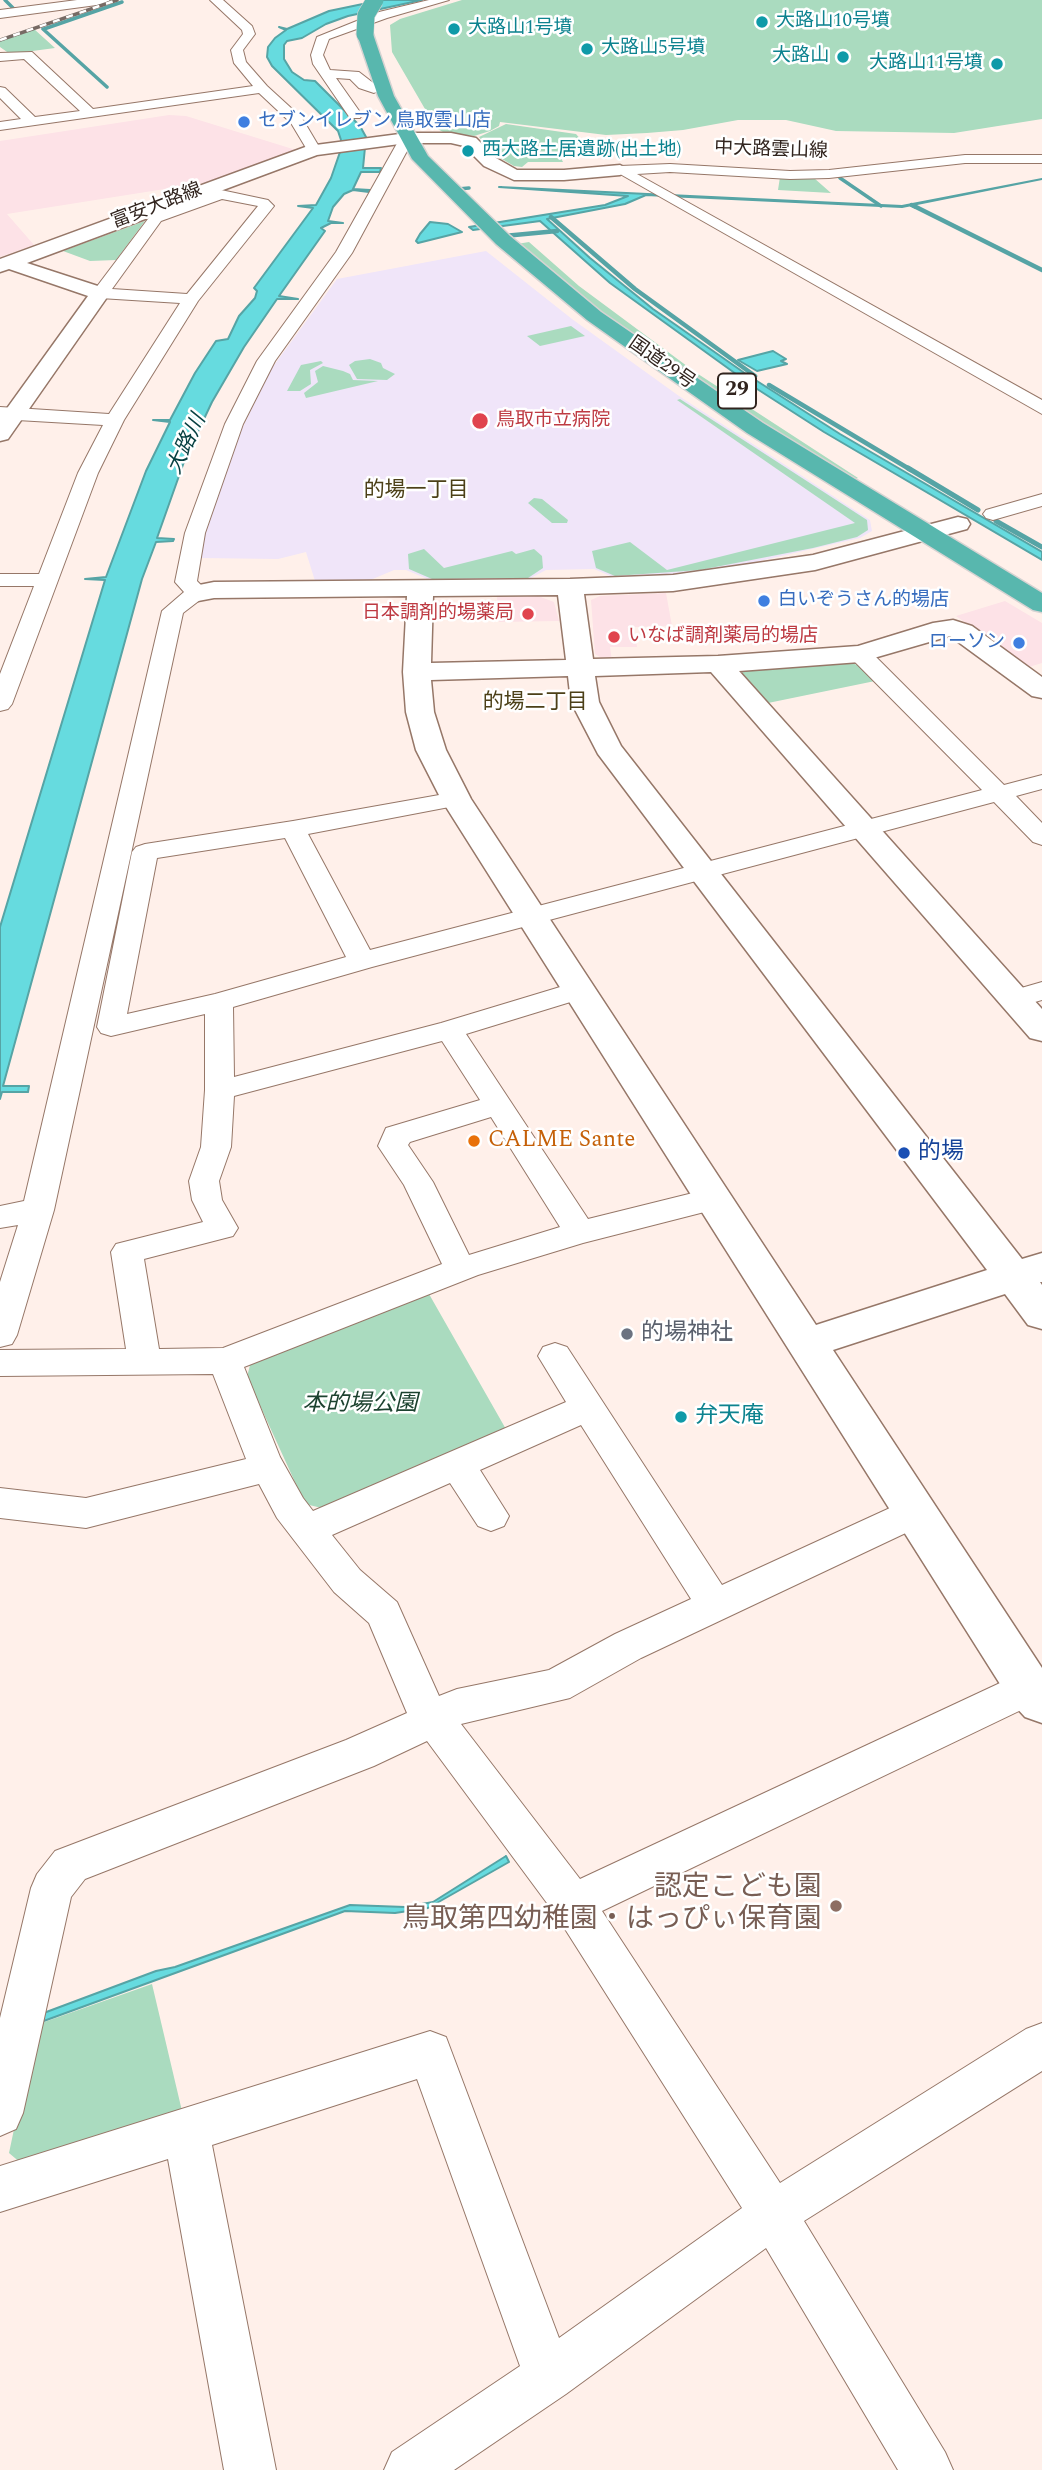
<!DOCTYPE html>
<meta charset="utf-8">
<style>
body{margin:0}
canvas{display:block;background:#fff0ea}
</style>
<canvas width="1042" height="2470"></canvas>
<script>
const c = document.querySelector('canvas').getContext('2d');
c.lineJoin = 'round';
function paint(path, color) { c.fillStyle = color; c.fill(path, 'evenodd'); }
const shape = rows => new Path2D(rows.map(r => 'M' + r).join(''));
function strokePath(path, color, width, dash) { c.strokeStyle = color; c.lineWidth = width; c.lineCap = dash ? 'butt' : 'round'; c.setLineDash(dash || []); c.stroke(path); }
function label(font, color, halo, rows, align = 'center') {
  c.font = font + ' Spectral,"Noto Sans JP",serif'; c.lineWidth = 5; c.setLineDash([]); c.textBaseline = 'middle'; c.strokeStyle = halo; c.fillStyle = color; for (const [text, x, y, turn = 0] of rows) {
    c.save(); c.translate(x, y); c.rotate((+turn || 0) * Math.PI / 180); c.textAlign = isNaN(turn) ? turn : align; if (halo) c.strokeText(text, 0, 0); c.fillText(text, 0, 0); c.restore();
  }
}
const commercial = shape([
 [169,115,186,116,296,150,209,182,7,214,34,245,0,257,0,141],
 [666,593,672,626,634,627,637,647,610,647,612,661,606,661,595,654,591,600,600,596],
 [538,596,554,602,559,621,499,622,497,597],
 [1005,601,1042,623,1042,663,1029,667,956,616]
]);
const medical = shape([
 [486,251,572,319,679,396,870,520,872,531,860,538,751,563,676,574,615,578,594,569,546,570,529,579,430,580,406,570,394,570,368,581,315,581,306,552,278,559,199,558,203,531,236,441,256,400,272,368,337,279]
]);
const green = shape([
 [462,0,1042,0,1042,119,954,133,836,131,786,120,738,120,683,130,647,133,606,135,500,122,499,126,490,131,474,136,443,132,436,128,392,52,390,25,400,19],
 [34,29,55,48,10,54,0,47,0,41],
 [506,124,576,134,589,149,558,152,563,162,528,162,522,167,514,166,495,155,479,137],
 [780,177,814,178,831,193,778,190],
 [145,221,116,260,90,261,63,251],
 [529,242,579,286,695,372,858,478,853,480,815,460,604,316,517,244],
 [571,326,585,336,540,346,527,336],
 [370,359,381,363,383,368,395,374,387,380,357,379,349,365,355,361],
 [321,361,323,363,310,370,311,384,300,391,287,391,301,365],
 [323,366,343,371,350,374,353,380,378,381,306,398,304,393,318,382,315,371],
 [680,399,867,520,868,530,857,537,813,548,700,570,615,576,596,568,592,551,630,542,667,570,855,523,677,400],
 [534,498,542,499,568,520,567,523,552,523,528,503],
 [424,549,444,568,512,551,516,554,534,549,542,556,543,568,528,578,432,579,409,569,408,554],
 [849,662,860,666,875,681,768,703,741,674,746,668],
 [429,1294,507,1431,326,1509,305,1504,247,1377,251,1361],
 [152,1984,182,2111,22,2164,9,2153,36,2025]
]);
const water = shape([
 [382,0,422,0,348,16,326,24,302,38,287,41,284,45,284,59,292,72,304,80,315,81,360,126,366,137,363,168,381,168,380,172,361,172,353,189,370,190,369,192,353,190,344,194,333,207,328,221,343,223,331,223,321,228,325,231,279,296,298,299,277,299,244,347,212,402,185,459,157,538,174,539,173,541,156,542,142,579,3,1086,29,1086,28,1092,2,1092,0,1099,0,927,105,580,85,579,106,577,146,471,170,422,153,420,170,420,195,373,216,341,228,339,239,316,255,298,257,291,254,288,313,208,298,206,316,205,331,178,340,152,341,140,338,131,272,66,267,57,268,47,275,38,286,30,279,27,287,29,329,11,382,0],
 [1042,179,902,207,646,195,625,204,547,219,590,258,653,309,746,374,840,434,1042,552,1042,560,824,432,754,387,610,283,540,221,473,230,469,227,605,205,628,196,499,187,902,206,1042,179],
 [430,222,448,224,462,232,418,243,416,241,420,234,430,222],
 [773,351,786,359,781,361,787,364,757,371,738,360,773,351],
 [506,1856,509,1862,428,1908,395,1913,345,1911,41,2022,41,2014,156,1971,175,1967,350,1905,405,1907,433,1902,506,1856]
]);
const streamFar2 = shape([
 [5,0,15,10],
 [43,29,107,87],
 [44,29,122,2],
 [840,178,881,206],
 [458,189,469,188],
 [911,205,915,207]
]);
const streamFar1 = shape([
 [912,205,1042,270],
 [551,217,635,289,755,376],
 [504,236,557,231],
 [769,385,911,470]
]);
const stream = shape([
 [908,468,978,510],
 [996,521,1042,547]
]);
const minor = shape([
 [77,0,110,0,104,4,0,18,0,10,77,0],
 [210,0,223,0,252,26,255,34,243,50,246,62,267,86,302,118,321,150,319,153,309,153,291,123,259,93,0,130,0,122,21,119,0,98,0,87,5,88,35,117,80,111,24,59,0,61,0,53,32,52,93,109,253,86,234,63,231,50,243,34,242,30,210,0],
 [429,0,449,0,387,18,329,39,323,55,330,70,359,72,381,89,374,93,359,88,350,79,336,78,362,115,360,118,350,118,313,64,311,55,317,37,379,12,429,0],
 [407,134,414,138,352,253,275,361,243,424,205,533,197,581,209,593,183,613,54,1210,17,1335,12,1344,0,1347,0,1282,18,1225,0,1228,0,1206,24,1201,162,611,184,592,175,582,185,533,225,424,257,361,336,252,400,138,407,134],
 [965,155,1042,155,1042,163,965,163,829,178,790,179,670,172,637,174,1042,400,1042,414,613,170,620,166,670,164,790,171,829,170,965,155],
 [221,190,268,200,274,206,198,301,124,420,98,473,12,704,8,709,0,711,0,674,34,586,0,586,0,574,39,574,78,473,103,425,0,419,0,407,109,414,180,303,100,298,92,293,151,215,221,190],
 [222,199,258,206,187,294,112,289,161,221,222,199],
 [1042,494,1042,506,993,520,986,518,983,514,986,510,1042,494],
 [860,647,868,649,1004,785,1042,775,1042,789,1016,796,1042,823,1042,845,1033,842,994,802,372,967,233,1007,234,1077,441,1023,580,981,590,984,594,990,590,996,466,1034,588,1219,713,1188,724,1191,728,1199,724,1207,583,1243,478,1275,244,1367,280,1457,303,1498,313,1511,566,1402,538,1356,543,1347,555,1343,567,1347,722,1585,903,1502,916,1497,929,1502,934,1512,929,1522,641,1658,570,1698,461,1724,580,1879,1015,1676,1029,1671,1042,1676,1042,1700,602,1911,780,2183,1026,2029,1042,2023,1042,2071,804,2221,945,2452,953,2470,898,2470,766,2248,566,2394,454,2470,384,2470,392,2452,520,2366,417,2079,212,2145,276,2470,224,2470,168,2159,0,2212,0,2166,430,2031,446,2037,559,2338,742,2208,558,1918,427,1741,374,1766,85,1879,71,1897,23,2113,16,2129,0,2136,0,2018,31,1888,37,1874,55,1851,346,1740,407,1713,369,1623,334,1592,277,1518,259,1484,86,1528,0,1518,0,1488,86,1498,246,1459,213,1374,0,1376,0,1350,126,1349,111,1252,116,1244,203,1222,192,1200,189,1181,201,1147,205,1090,205,1014,111,1036,101,1033,97,1027,132,852,136,847,145,844,293,821,456,792,465,794,468,799,465,804,308,834,370,950,982,790,852,659,849,654,852,649,860,647],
 [285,838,346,957,215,994,127,1014,157,858,285,838],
 [442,1041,480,1100,386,1128,378,1146,404,1185,442,1264,223,1348,159,1349,144,1259,233,1236,238,1228,222,1200,219,1181,231,1147,234,1096,442,1041],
 [491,1117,560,1227,469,1255,433,1182,408,1145,410,1142,491,1117],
 [581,1425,691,1599,615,1634,549,1670,457,1689,439,1696,397,1602,360,1570,332,1535,450,1483,478,1526,491,1531,504,1526,509,1516,480,1470,581,1425],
 [1042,982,1042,1000,1014,1008,1004,1005,1000,999,1004,993,1042,982]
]);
const tertiary = shape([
 [407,133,451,133,476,138,496,158,517,170,564,170,620,165,629,170,620,175,564,180,514,180,484,166,464,146,451,143,407,143,317,155,27,263,107,289,110,293,8,439,0,441,0,418,88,296,9,269,0,272,0,259,308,146,407,133],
 [958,517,967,519,970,524,967,529,815,570,673,591,584,594,593,659,718,656,858,646,933,623,953,620,972,626,1042,677,1042,698,1032,696,950,636,860,662,739,671,1042,1009,1042,1041,1030,1038,711,672,595,676,599,702,621,746,1022,1259,1042,1253,1042,1282,1040,1282,1042,1285,1042,1329,1028,1325,1005,1294,833,1350,1042,1668,1042,1723,1025,1717,1012,1703,441,799,416,750,406,712,403,672,407,596,214,598,198,601,189,599,185,593,189,587,214,582,570,579,673,575,813,555,958,517],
 [558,595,566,660,431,663,433,596,558,595],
 [568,676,571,702,598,754,987,1270,816,1325,471,799,446,750,434,712,431,680,568,676]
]);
const trunk = shape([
 [365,29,373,34,394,96,428,156,510,236,601,312,763,423,1042,593,1042,612,1033,610,747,433,587,320,496,244,412,159,378,96,357,34,365,29]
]);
const rail = shape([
 [0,40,117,0]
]);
const trunkBridge = shape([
 [365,34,366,15,375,0]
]);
const markers = [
 [762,22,7,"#0f9aa8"],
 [454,29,7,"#0f9aa8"],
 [587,49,7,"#0f9aa8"],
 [843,57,7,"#0f9aa8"],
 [997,64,7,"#0f9aa8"],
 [244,122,7,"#3f7fe0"],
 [468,151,7,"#0f9aa8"],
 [480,421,9,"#e0444e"],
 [764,601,7,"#3f7fe0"],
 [528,614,7,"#e0444e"],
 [614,637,7,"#e0444e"],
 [1019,643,7,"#3f7fe0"],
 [474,1141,7,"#e8710a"],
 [904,1153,7,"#1a4fb4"],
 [627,1334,7,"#6b7280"],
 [681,1417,7,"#0f9aa8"],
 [836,1906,7,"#8d6e63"]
];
const farCulturenames = [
 ["大路山10号墳",776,22],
 ["大路山1号墳",468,29],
 ["大路山5号墳",601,49],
 ["大路山",829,57,"right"],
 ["大路山11号墳",983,64,"right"],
 ["西大路土居遺跡(出土地)",482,151]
];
const farShopnames = [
 ["セブンイレブン 鳥取雲山店",258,122],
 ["白いぞうさん的場店",778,601],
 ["ローソン",1005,643,"right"]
];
const farStreetnames = [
 ["中大路雲山線",771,151,2],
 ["富安大路線",157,207,-21],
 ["国道29号",661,364,35]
];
const farHealthnames = [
 ["鳥取市立病院",496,421],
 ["日本調剤的場薬局",514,614,"right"],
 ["いなば調剤薬局的場店",628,637]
];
const shields = [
 [737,391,38]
];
const shieldNames = [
 ["29",737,391]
];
const farWaternames = [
 ["大路川",188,445,-65]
];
const farNeighbourhoodnames = [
 ["的場一丁目",416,492],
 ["的場二丁目",535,704]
];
const foodNames = [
 ["CALME Sante",488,1141]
];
const transitNames = [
 ["的場",918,1153]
];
const worshipNames = [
 ["的場神社",641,1334]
];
const parkNames = [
 ["本的場公園",360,1405]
];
const cultureNames = [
 ["弁天庵",695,1417]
];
const nearEducationnames = [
 ["認定こども園",822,1890],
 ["鳥取第四幼稚園・はっぴぃ保育園",822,1922]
];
paint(commercial, '#fde2e7');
paint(medical, '#f0e5f9');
paint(green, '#aadbbf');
paint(water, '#66dbdf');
strokePath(water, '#56a4a5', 2);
strokePath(streamFar2, '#56a4a5', 3.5);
strokePath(streamFar1, '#56a4a5', 4.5);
strokePath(stream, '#56a4a5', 5);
strokePath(minor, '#967768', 2);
strokePath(tertiary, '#967768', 3);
strokePath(trunk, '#d6d3d2', 3);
paint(minor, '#fff');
paint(tertiary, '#fff');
paint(trunk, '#58b7ae');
strokePath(rail, '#776a64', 3.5);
strokePath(rail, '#fff', 2.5, [7]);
strokePath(trunkBridge, '#d6d3d2', 18, []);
strokePath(trunkBridge, '#58b7ae', 17);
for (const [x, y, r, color] of markers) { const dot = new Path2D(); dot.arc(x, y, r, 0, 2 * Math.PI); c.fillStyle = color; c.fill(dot); strokePath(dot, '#fff', 2.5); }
label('19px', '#0d838f', '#fff', farCulturenames, 'left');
label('19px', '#366cbe', '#fff', farShopnames, 'left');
label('19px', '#31241e', '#fff', farStreetnames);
label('19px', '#be3a42', '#fff', farHealthnames, 'left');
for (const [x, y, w] of shields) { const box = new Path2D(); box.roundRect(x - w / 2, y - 17.5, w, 35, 5); c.fillStyle = '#fff'; c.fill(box); strokePath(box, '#31241e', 2); }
label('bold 21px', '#31241e', null, shieldNames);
label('italic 21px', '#053f40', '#fff', farWaternames);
label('21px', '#4c4018', '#fff', farNeighbourhoodnames);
label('23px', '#c56008', '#fff', foodNames, 'left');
label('23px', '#164399', '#fff', transitNames, 'left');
label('23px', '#5b616d', '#fff', worshipNames, 'left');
label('italic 23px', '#1c422f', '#fff', parkNames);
label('23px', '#0d838f', '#fff', cultureNames, 'left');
label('28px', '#785e54', '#fff', nearEducationnames, 'right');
</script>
